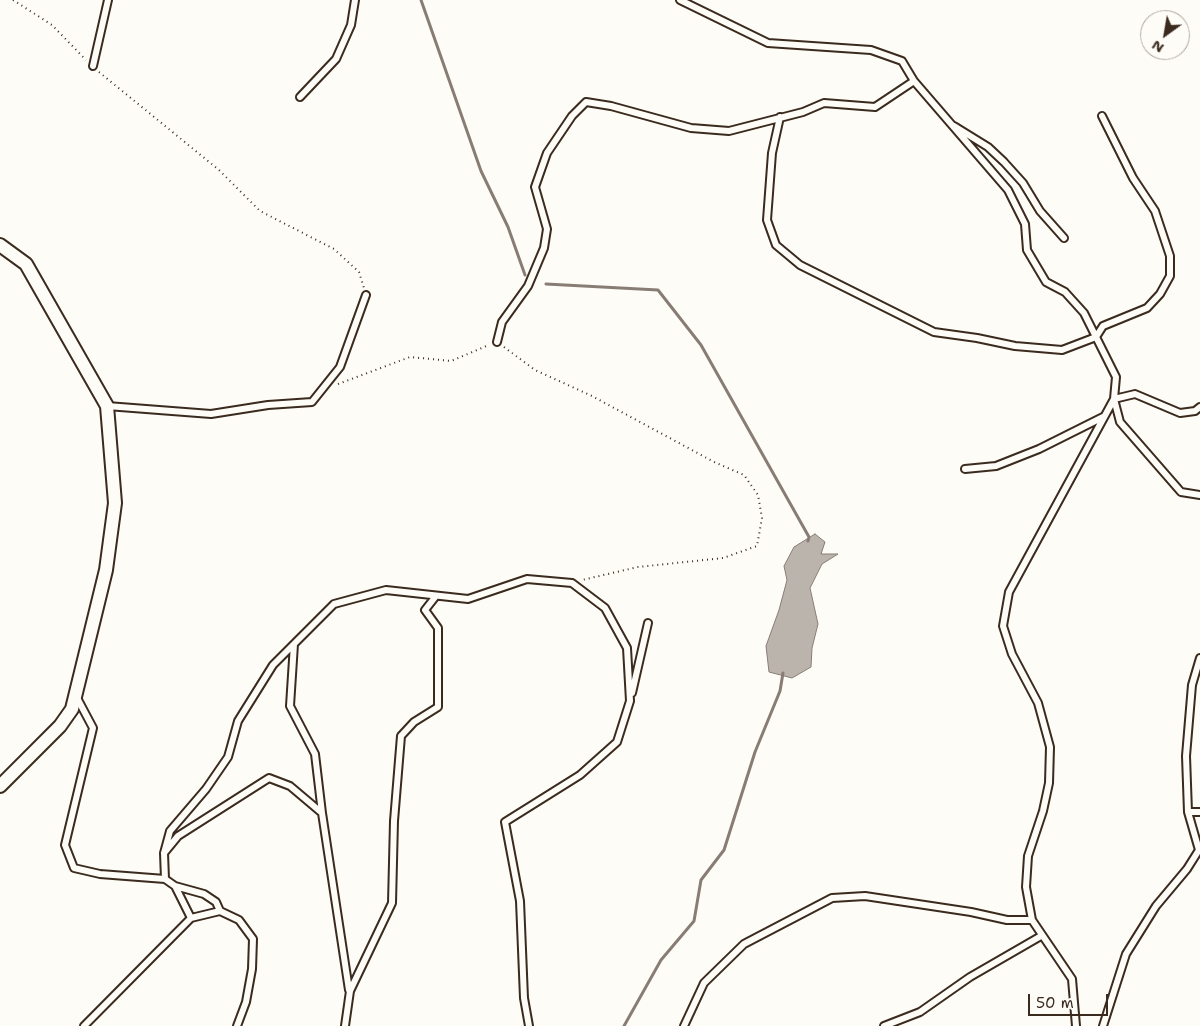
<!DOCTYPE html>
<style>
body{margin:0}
#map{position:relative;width:1200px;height:1026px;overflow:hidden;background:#fdfcf7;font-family:"Shantell Sans",sans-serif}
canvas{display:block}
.north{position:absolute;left:1140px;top:10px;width:50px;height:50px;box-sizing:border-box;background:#fdfcf7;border:1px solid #afa8a0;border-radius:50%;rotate:212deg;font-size:14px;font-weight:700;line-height:20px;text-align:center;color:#3b2a1e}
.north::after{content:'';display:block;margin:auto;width:18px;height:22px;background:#3b2a1e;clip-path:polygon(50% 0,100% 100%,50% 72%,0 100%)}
.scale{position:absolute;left:1028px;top:994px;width:80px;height:22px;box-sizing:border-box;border:2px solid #3b2a1e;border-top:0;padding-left:6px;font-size:15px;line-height:18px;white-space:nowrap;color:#3b2a1e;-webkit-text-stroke:4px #fdfcf7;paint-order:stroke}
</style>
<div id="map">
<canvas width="1200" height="1026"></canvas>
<div class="north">N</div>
<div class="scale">50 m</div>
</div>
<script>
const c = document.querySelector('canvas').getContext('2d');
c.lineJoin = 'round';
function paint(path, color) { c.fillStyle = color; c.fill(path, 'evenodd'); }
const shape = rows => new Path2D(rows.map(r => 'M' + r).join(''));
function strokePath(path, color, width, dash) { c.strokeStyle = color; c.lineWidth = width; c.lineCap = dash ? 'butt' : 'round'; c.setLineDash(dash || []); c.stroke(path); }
const water = shape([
 [815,534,825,542,821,554,838,554,822,564,810,588,818,624,812,648,811,667,792,678,769,672,766,646,779,610,787,580,784,566,794,547,815,534]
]);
const stream = shape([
 [421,0,481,171,508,227,525,275],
 [546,284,658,290,701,345,809,537,808,541],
 [624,1026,661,960,694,921,701,880,724,850,755,752,780,691,783,673]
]);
const path = shape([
 [13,0,52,25,86,60],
 [99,72,219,170,260,211,334,249,359,272,364,288],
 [504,347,535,370,592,396,714,462,744,475,758,495,762,518,757,546,723,558,638,567,582,580],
 [338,384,410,357,451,361,489,345]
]);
const lane = shape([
 [680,0,768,43,871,50,902,61,914,81,1008,190,1025,224,1027,250,1046,282,1065,292,1084,313,1116,377,1114,399,1120,422,1181,492,1200,495],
 [93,66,108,0],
 [300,97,336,59,351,25,355,0],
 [780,117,772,153,767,220,776,245,800,265,934,332,977,338,1015,346,1062,350,1096,337,1103,326,1147,308,1160,294,1170,276,1170,256,1155,211,1133,178,1102,116],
 [954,126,988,147,1004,162,1023,183,1040,211,1064,238],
 [497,342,502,322,528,286,544,248,547,229,535,187,547,153,572,116,586,102,611,106,691,128,729,131,803,112,824,103,875,107,914,81],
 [107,406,211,414,268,405,312,402,340,367,366,295],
 [965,469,996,466,1039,449,1103,417],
 [632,693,648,623],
 [76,696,93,728,65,845,74,868,100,874,165,879,175,886,204,894,216,902,220,911],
 [1188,812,1200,812],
 [322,813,315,754,290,706,294,644,334,604,386,590,468,599,527,579,572,583,605,608,627,648,630,701,617,742,580,775,505,822,520,901,524,998,529,1026],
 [164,853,178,836,269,778,290,786,322,813,349,990],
 [165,879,164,853,170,831,206,789,228,757,238,721,273,665,294,644],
 [175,886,191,918],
 [84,1026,191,918,220,911,239,920,253,939,252,969,246,1002,237,1026],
 [345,1026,350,991,392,903,394,821,401,736,414,722,438,707,438,628,425,610,436,596],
 [684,1026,704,983,744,944,832,898,865,896,971,912,1007,920,1032,920],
 [884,1026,920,1012,970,977,1041,936],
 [1076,1026,1072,979,1032,920,1026,887,1028,856,1043,811,1049,783,1050,747,1038,703,1012,654,1003,626,1009,592,1114,399,1135,394,1180,413,1195,411,1200,407],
 [1103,1026,1126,954,1156,906,1187,869,1199,850,1188,812,1186,756,1192,685,1200,658]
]);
const street = shape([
 [0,245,26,264,107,406,115,503,106,570,72,709,60,726,0,786]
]);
paint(water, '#bbb4ad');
strokePath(water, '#887d74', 1);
strokePath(stream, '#887d74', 3);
strokePath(lane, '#3b2a1e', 10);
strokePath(street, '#3b2a1e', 16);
strokePath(path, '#3b2a1e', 2, [1, 4]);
strokePath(lane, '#fdfcf7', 6);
strokePath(street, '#fdfcf7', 12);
</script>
